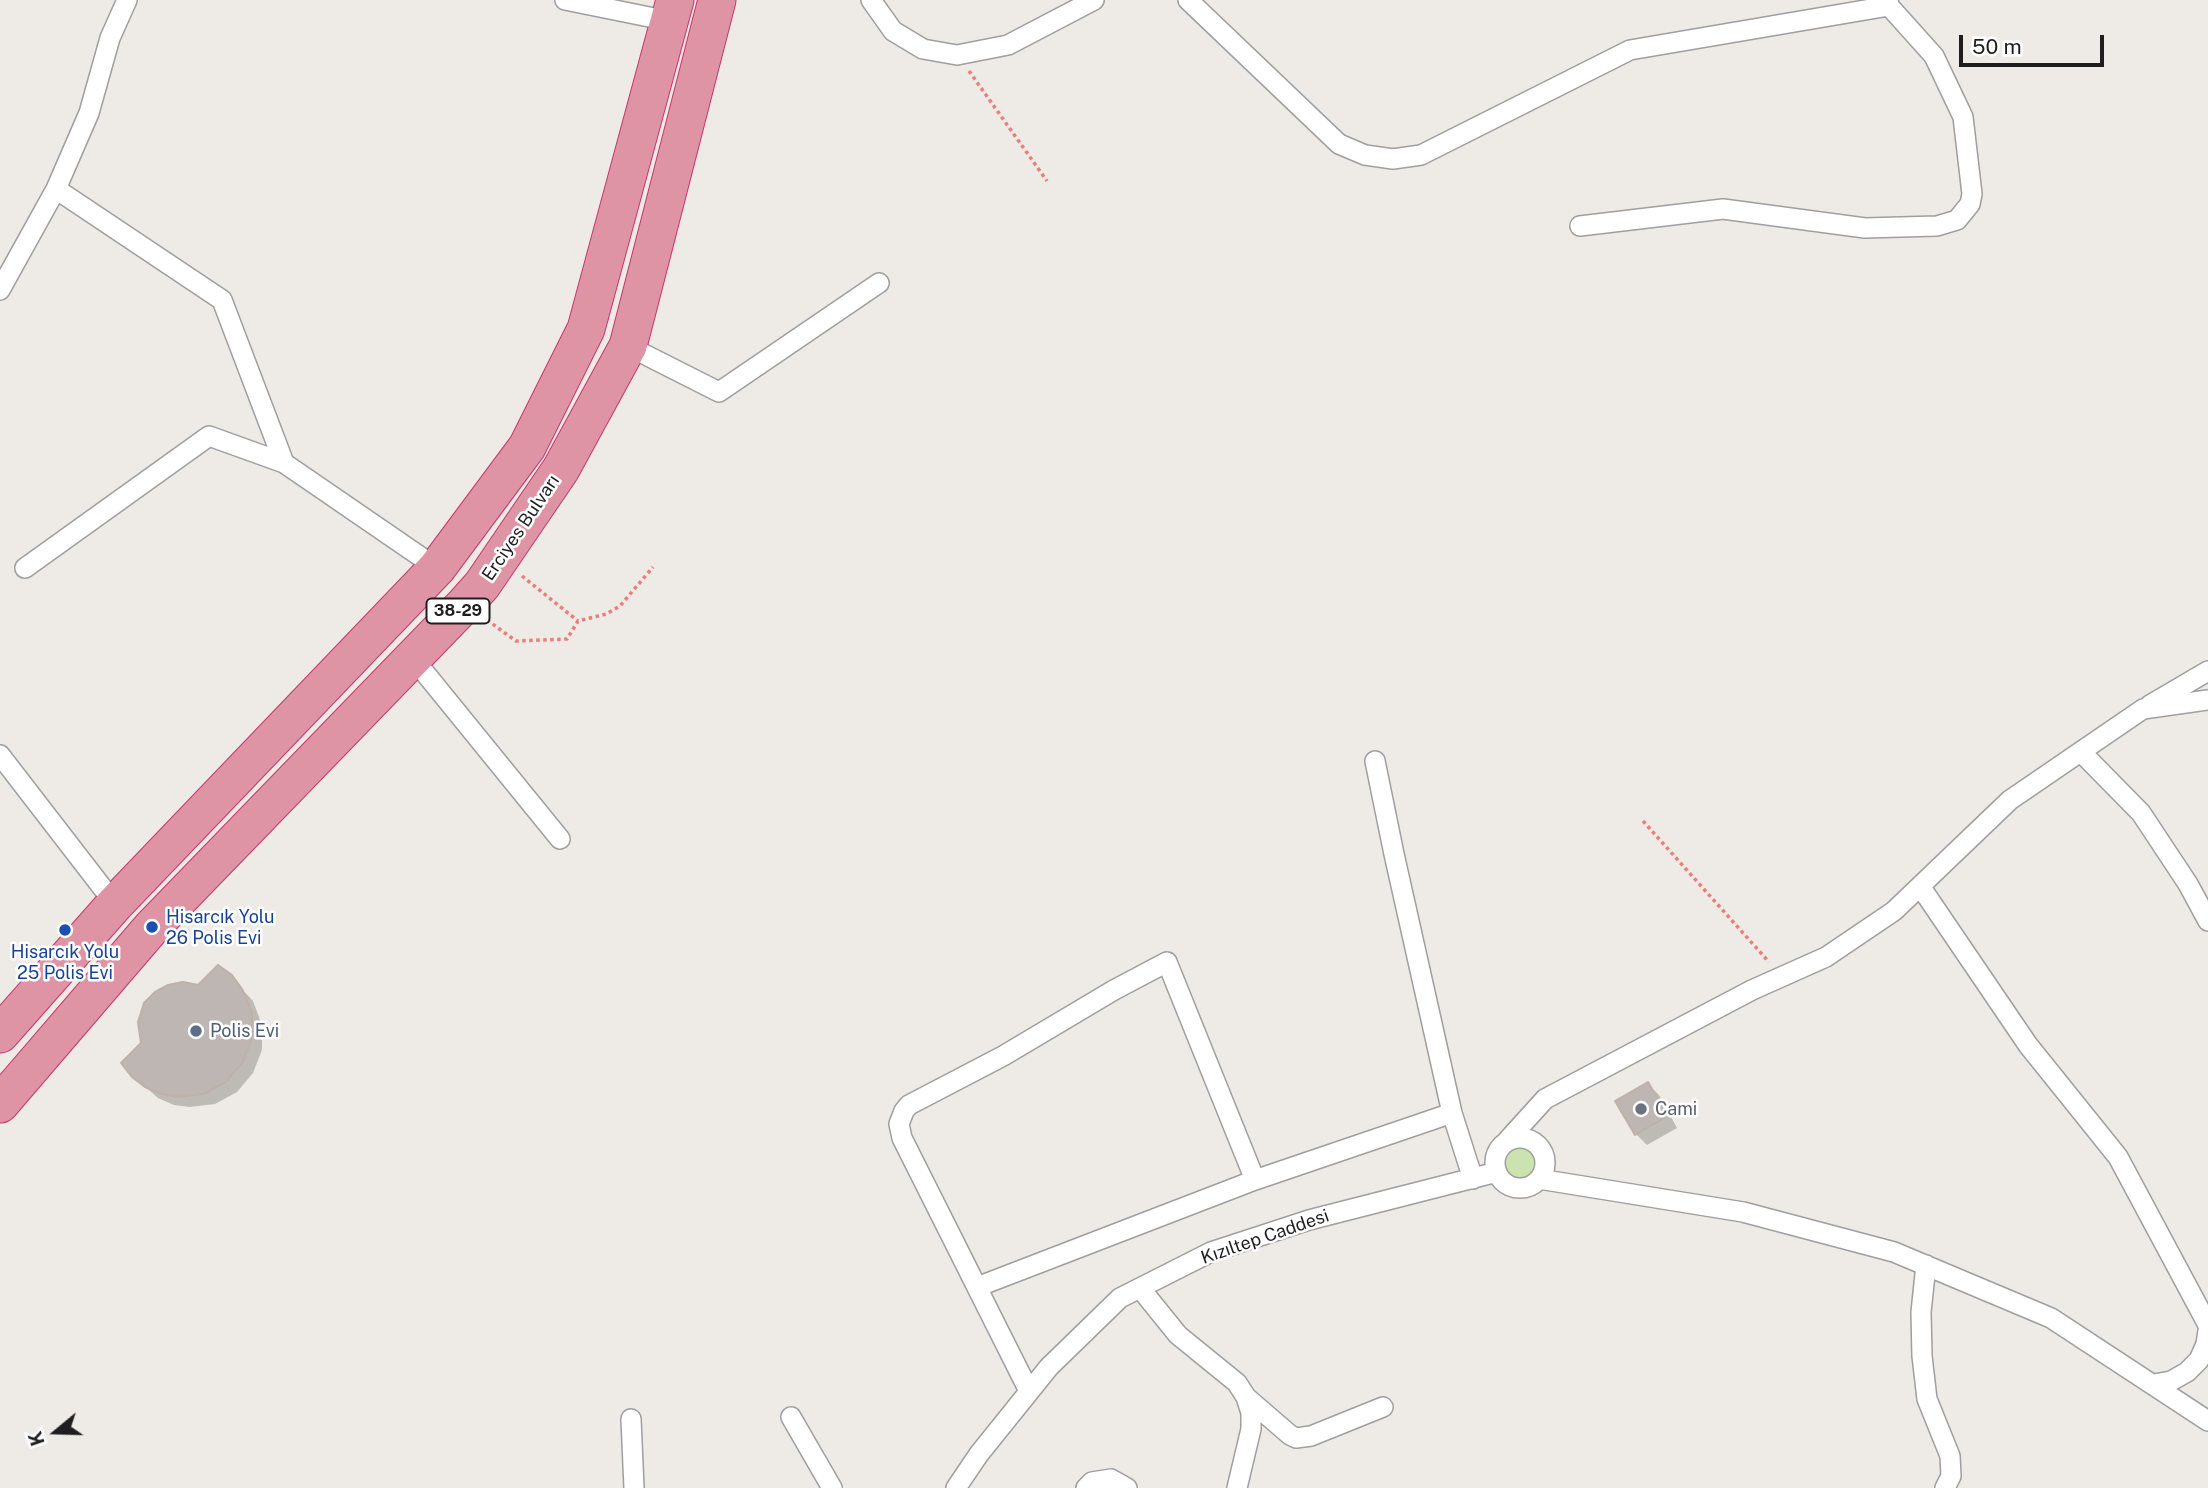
<!DOCTYPE html>
<meta charset="utf-8">
<style>
body{margin:0}
#map{position:relative;width:2208px;height:1488px;overflow:hidden;background:#eeeae5;font-family:"Public Sans",sans-serif}
canvas{display:block}
.north{position:absolute;left:21px;top:1397px;width:70px;height:70px;-webkit-text-stroke:5px #fff;paint-order:stroke;rotate:251deg;font-size:19px;font-weight:700;line-height:28px;text-align:center;color:#1e1e1e}
.north::after{content:'';display:block;margin:auto;width:24px;height:32px;background:#1e1e1e;clip-path:polygon(50% 0,100% 100%,50% 72%,0 100%)}
.scale{position:absolute;left:1959px;top:35px;width:145px;height:32px;box-sizing:border-box;border:4px solid #1e1e1e;border-top:0;padding-left:9px;font-size:21px;line-height:24px;white-space:nowrap;color:#1e1e1e;-webkit-text-stroke:5px #fff;paint-order:stroke}
</style>
<div id="map">
<canvas width="2208" height="1488"></canvas>
<div class="north">K</div>
<div class="scale">50 m</div>
</div>
<script>
const c = document.querySelector('canvas').getContext('2d');
c.lineJoin = 'round';
function paint(path, color) { c.fillStyle = color; c.fill(path, 'evenodd'); }
const shape = rows => new Path2D(rows.map(r => 'M' + r).join(''));
function strokePath(path, color, width, dash) { c.strokeStyle = color; c.lineWidth = width; c.lineCap = dash ? 'butt' : 'round'; c.setLineDash(dash || []); c.stroke(path); }
function label(font, color, halo, rows, align = 'center') {
  c.font = font + ' "Public Sans",sans-serif'; c.lineWidth = 5; c.setLineDash([]); c.textBaseline = 'middle'; c.strokeStyle = halo; c.fillStyle = color; for (const [text, x, y, turn = 0] of rows) {
    c.save(); c.translate(x, y); c.rotate((+turn || 0) * Math.PI / 180); c.textAlign = isNaN(turn) ? turn : align; if (halo) c.strokeText(text, 0, 0); c.fillText(text, 0, 0); c.restore();
  }
}
const grass = shape([
 '1505 1163a15 15 0 1 1 30 0a15 15 0 1 1-30 0Z'
]);
const shadow = shape([
 [230,976,253,1001,262,1025,262,1050,253,1073,237,1092,215,1104,190,1107,174,1105,158,1098,133,1076,198,987],
 [1648,1084,1659,1095,1677,1128,1647,1145,1636,1134]
]);
const building = shape([
 [218,965,232,975,242,989,252,1012,252,1038,243,1062,226,1082,204,1094,178,1097,161,1094,145,1087,132,1077,121,1063,141,1043,138,1022,144,1003,155,992,168,985,183,982,198,985,218,965],
 [1648,1082,1668,1116,1635,1135,1615,1101,1648,1082]
]);
const path = shape([
 [969,71,1047,181],
 [522,576,578,621],
 [487,620,516,641,567,639,578,621,606,614,620,606,653,567],
 [1643,821,1769,962]
]);
const street = shape([
 [565,0,669,21],
 [871,0,893,31,923,49,957,55,1008,45,1094,0],
 [1188,0,1339,144,1365,155,1393,159,1421,155,1630,50,1889,6],
 [56,189,222,300,284,463],
 [1580,226,1723,209,1865,228,1937,226,1957,220,1970,204,1972,194,1963,117,1934,56,1889,6,1888,0],
 [0,290,56,189,89,113,110,38,127,0],
 [628,346,719,392,879,283],
 [25,568,209,436,284,463,437,568],
 [412,657,560,839],
 [2150,705,2208,671],
 [2081,752,2141,813,2188,884,2208,921],
 [0,755,115,904],
 [1375,761,1394,854,1452,1113,1473,1179],
 [1920,886,2028,1045,2118,1157,2208,1325],
 '1495 1163a25 25 0 1 1 50 0a25 25 0 1 1-50 0Z',
 [1507,1141,1545,1099,1752,990,1826,957,1894,911,2010,800,2143,709,2208,700],
 [1539,1179,1743,1212,1894,1252,2051,1318,2208,1421],
 [1926,1265,1921,1312,1922,1356,1927,1399,1950,1456,1951,1476,1945,1488],
 [977,1287,1255,1180,1452,1113],
 [1140,1288,1178,1335,1237,1383,1246,1397,1251,1413,1251,1429,1237,1488],
 [2154,1384,2171,1381,2187,1372,2199,1360,2206,1344,2208,1331],
 [1029,1391,902,1138,899,1124,904,1111,909,1105,1003,1056,1114,990,1167,962,1255,1180],
 [1246,1397,1290,1435,1296,1438,1311,1436,1383,1407],
 [791,1417,832,1488],
 [631,1419,634,1488],
 [956,1488,979,1454,1049,1367,1120,1298,1211,1252,1309,1220,1497,1172],
 [1086,1488,1092,1482,1111,1479,1127,1488]
]);
const highway = shape([
 [0,1034,115,904,437,568,527,447,586,329,675,0],
 [0,1104,152,927,465,604,482,585,561,469,628,346,717,0]
]);
const markers = [
 [152,927,7,"#1a4fb4"],
 [65,930,7,"#1a4fb4"],
 [196,1031,7,"#5c6f8a"],
 [1641,1109,7,"#6b7280"]
];
const shields = [
 [458,611,63]
];
const shieldNames = [
 ["38-29",458,611]
];
const streetNames = [
 ["Erciyes Bulvarı",521,528,-56],
 ["Kızıltep Caddesi",1265,1237,-19]
];
const transitNames = [
 ["Hisarcık Yolu",166,917],
 ["26 Polis Evi",166,938],
 ["Hisarcık Yolu",65,952,"center"],
 ["25 Polis Evi",65,973,"center"]
];
const serviceNames = [
 ["Polis Evi",210,1031]
];
const worshipNames = [
 ["Cami",1655,1109]
];
paint(grass, '#cbe3af');
paint(shadow, '#0003');
paint(building, '#beb6b2');
strokePath(building, '#beb1a8', 2);
strokePath(street, '#9f9f9f', 22);
strokePath(highway, '#c8366e', 39);
strokePath(path, '#ec7e78', 3.5, [3.5, 3.5]);
strokePath(street, '#fff', 19);
strokePath(highway, '#de94a5', 37);
for (const [x, y, r, color] of markers) { const dot = new Path2D(); dot.arc(x, y, r, 0, 2 * Math.PI); c.fillStyle = color; c.fill(dot); strokePath(dot, '#fff', 2.5); }
for (const [x, y, w] of shields) { const box = new Path2D(); box.roundRect(x - w / 2, y - 12.5, w, 25, 5); c.fillStyle = '#fff'; c.fill(box); strokePath(box, '#1e1e1e', 2); }
label('bold 16px', '#1e1e1e', null, shieldNames);
label('18px', '#1e1e1e', '#fff', streetNames);
label('18px', '#164399', '#fff', transitNames, 'left');
label('18px', '#4e5e75', '#fff', serviceNames, 'left');
label('18px', '#5b616d', '#fff', worshipNames, 'left');
</script>
